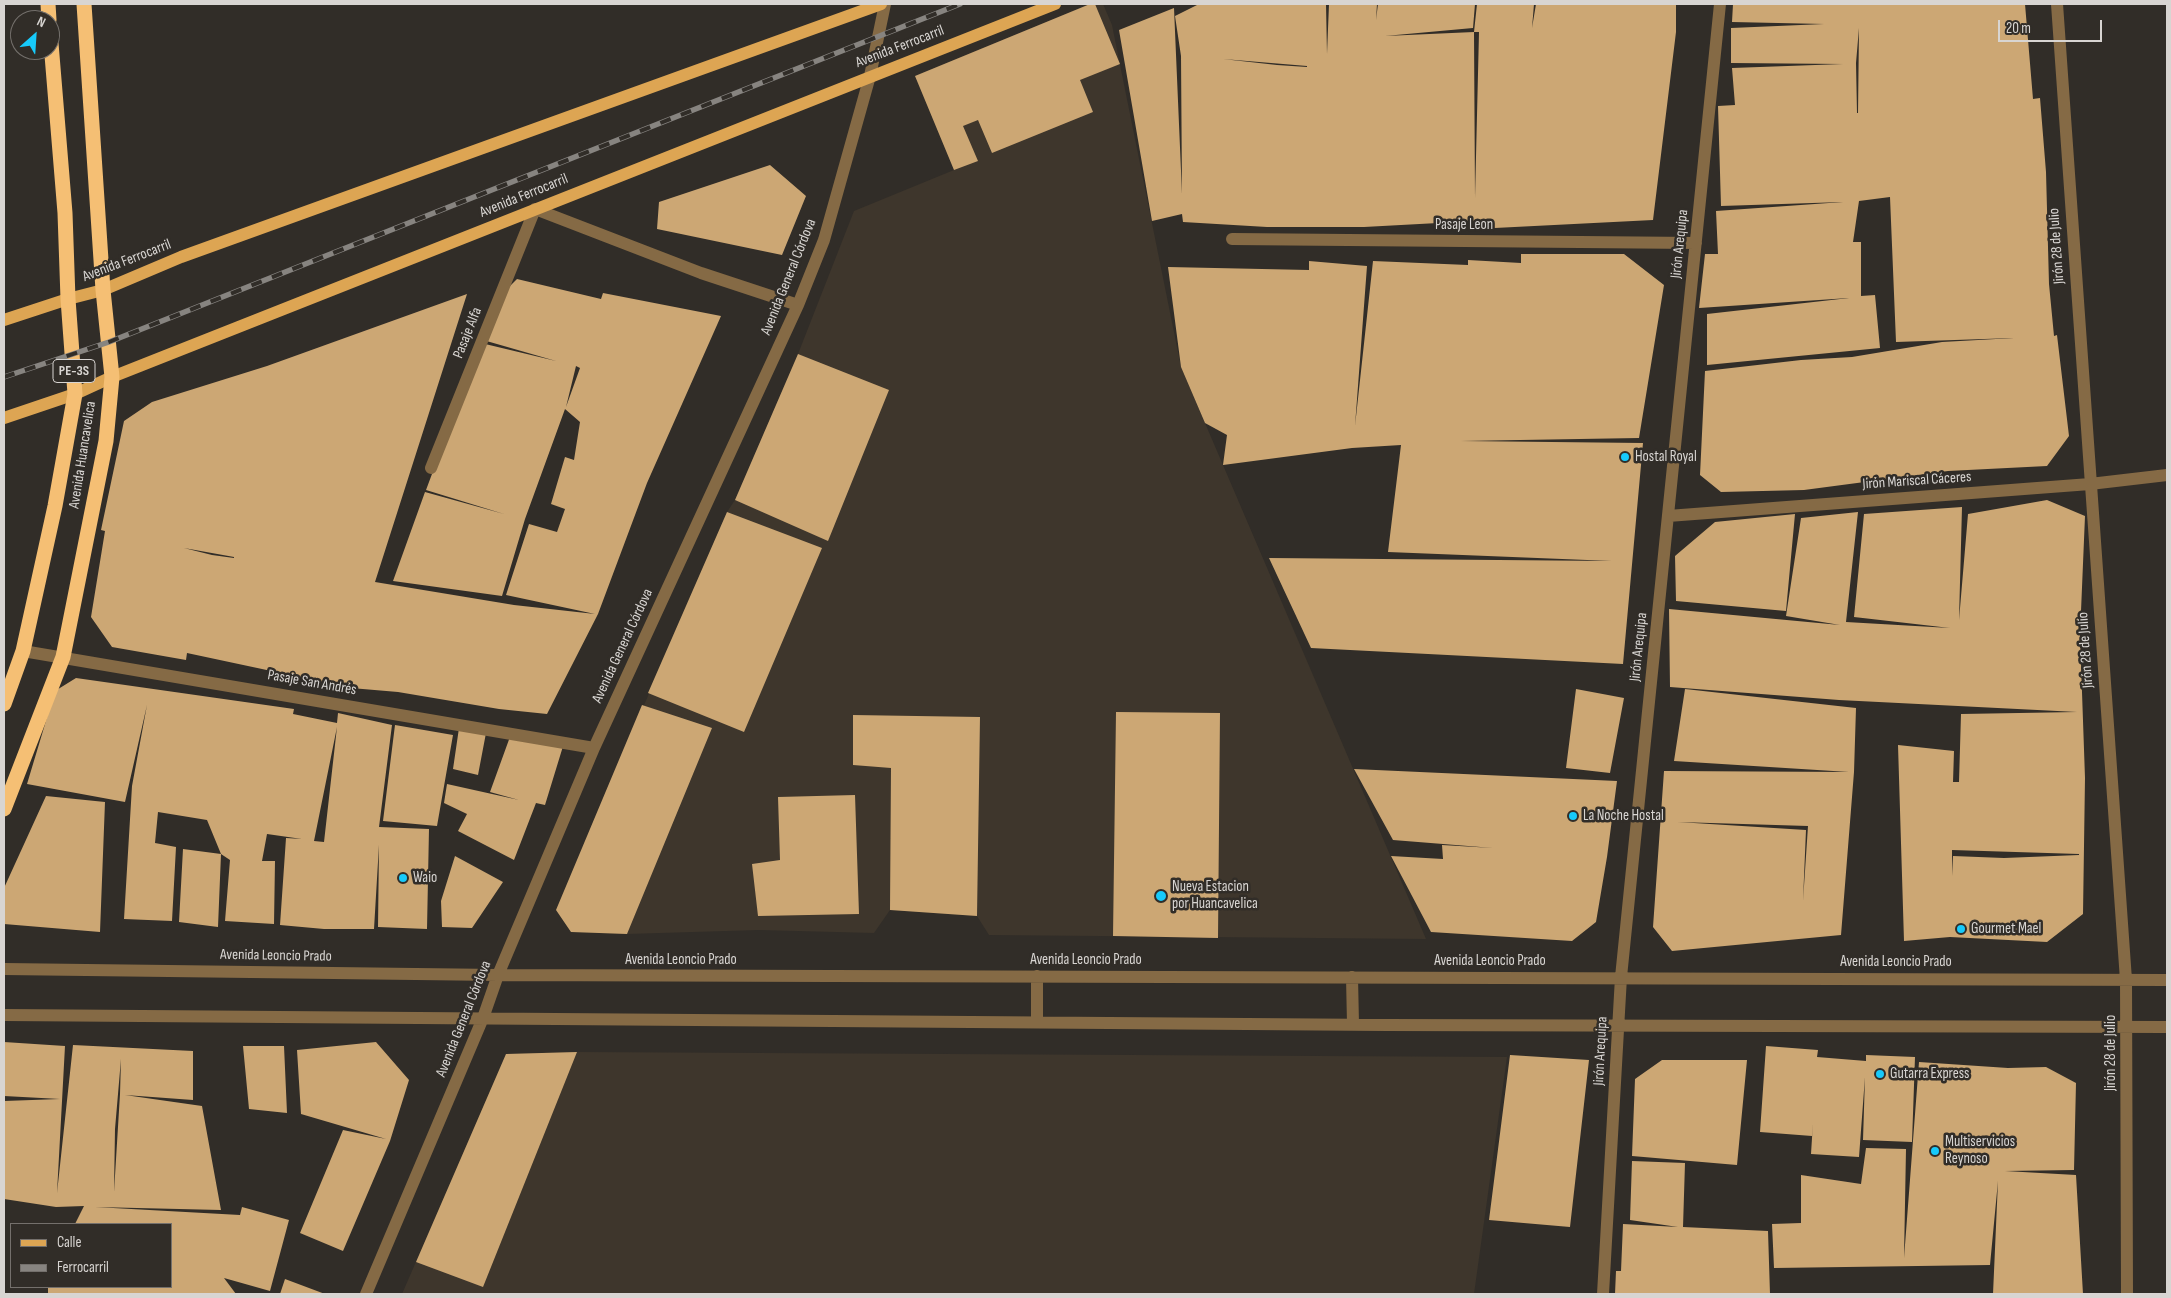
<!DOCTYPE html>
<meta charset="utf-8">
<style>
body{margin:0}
#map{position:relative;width:2171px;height:1298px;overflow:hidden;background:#312d28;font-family:"Sofia Sans Condensed",sans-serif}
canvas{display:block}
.frame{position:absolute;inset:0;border:5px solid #d8d5d2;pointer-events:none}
.legend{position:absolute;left:10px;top:1223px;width:162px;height:65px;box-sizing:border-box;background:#312d28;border:1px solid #74706c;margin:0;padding:6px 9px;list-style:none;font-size:15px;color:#d8d5d2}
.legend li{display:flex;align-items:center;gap:10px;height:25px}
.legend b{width:25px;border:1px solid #74706c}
.north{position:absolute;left:10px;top:10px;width:50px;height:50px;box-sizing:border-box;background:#312d28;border:1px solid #74706c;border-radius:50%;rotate:26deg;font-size:14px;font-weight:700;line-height:20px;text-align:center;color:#d8d5d2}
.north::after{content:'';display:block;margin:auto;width:18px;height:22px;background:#17cafb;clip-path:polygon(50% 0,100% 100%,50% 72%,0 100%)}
.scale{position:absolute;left:1998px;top:20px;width:104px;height:22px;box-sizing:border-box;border:2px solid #d8d5d2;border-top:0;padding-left:6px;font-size:15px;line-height:18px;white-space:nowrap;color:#d8d5d2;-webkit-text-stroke:4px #312d28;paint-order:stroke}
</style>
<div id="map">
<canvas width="2171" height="1298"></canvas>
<div class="frame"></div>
<ul class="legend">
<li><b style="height:6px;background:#dda553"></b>Calle</li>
<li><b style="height:6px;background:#878480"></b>Ferrocarril</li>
</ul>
<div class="north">N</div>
<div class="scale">20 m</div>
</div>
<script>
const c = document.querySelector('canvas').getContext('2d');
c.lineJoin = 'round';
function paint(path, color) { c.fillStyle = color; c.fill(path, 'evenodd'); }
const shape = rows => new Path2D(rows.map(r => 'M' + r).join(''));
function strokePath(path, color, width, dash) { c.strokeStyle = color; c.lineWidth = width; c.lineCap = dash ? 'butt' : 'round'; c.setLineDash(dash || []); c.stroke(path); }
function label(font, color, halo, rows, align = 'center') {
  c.font = font + ' "Sofia Sans Condensed",sans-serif'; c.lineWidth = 5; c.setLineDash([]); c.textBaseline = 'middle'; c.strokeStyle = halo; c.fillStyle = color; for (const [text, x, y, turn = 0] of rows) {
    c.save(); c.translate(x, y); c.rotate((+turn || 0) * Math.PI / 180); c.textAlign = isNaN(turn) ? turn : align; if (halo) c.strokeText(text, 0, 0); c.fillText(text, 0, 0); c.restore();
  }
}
const built = shape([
 [1090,4,1103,4,1112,25,1181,367,1426,939,989,935,977,916,890,910,874,933,759,930,627,934,571,932,556,910,727,512,735,500,798,354,854,211,954,170,915,76],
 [577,1052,1507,1057,1474,1294,402,1294,506,1054]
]);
const building = shape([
 [1090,4,1095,4,1120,64,1080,80,1093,112,992,153,978,120,963,126,978,161,954,170,915,76],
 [1199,4,1326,4,1327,54,1329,4,1377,4,1376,20,1378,4,1475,4,1473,28,1385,36,1474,32,1477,4,1534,4,1532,28,1536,4,1676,4,1676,32,1653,220,1475,229,1475,221,1364,227,1267,227,1183,222,1182,214,1152,221,1119,30,1174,8,1182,194,1181,56,1175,16],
 [1474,32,1479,32,1475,198],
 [1223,59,1307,66,1307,67,1277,65],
 [1733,4,2025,4,2033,99,2040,98,2046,172,2049,284,2054,336,2057,335,2069,436,2047,466,1948,471,1804,490,1721,492,1700,475,1705,371,1801,360,1852,357,1942,342,2014,338,1896,342,1890,197,1859,201,1853,242,1861,242,1861,296,1875,295,1880,348,1707,365,1707,314,1849,298,1699,308,1705,254,1718,254,1716,211,1843,202,1721,206,1718,106,1735,105,1732,68,1843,64,1731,63,1731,28,1824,24,1732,22],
 [1859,28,1858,113,1857,113,1856,63],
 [770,165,806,196,782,255,657,229,659,202],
 [1521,254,1624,254,1664,285,1639,438,1461,441,1643,443,1623,664,1311,648,1269,558,1612,561,1388,552,1401,445,1352,448,1223,465,1227,435,1205,423,1181,367,1168,267,1309,270,1309,261,1367,266,1355,426,1373,261,1468,265,1468,260,1521,263],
 [517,279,601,299,603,293,721,316,647,483,598,614,547,714,499,709,398,692,351,688,187,653,186,660,112,647,91,617,105,531,101,530,124,421,152,402,267,366,467,294,375,582,514,605,595,614,506,595,529,524,557,532,565,509,551,504,565,457,574,460,580,422,565,409,525,519,502,596,393,581,425,492,504,514,426,490,481,343,556,361,483,340,501,295],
 [576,366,580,368,566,407],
 [184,548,234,557,234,558,212,555],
 [798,354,889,390,828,541,735,500],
 [2047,500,2085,516,2080,635,2085,778,2083,914,2047,942,1950,937,1904,941,1898,745,1954,751,1953,782,1959,782,1961,714,2077,712,1839,700,1670,687,1669,609,1840,625,1786,616,1801,518,1858,512,1846,622,1950,628,1854,617,1864,514,1962,507,1959,620,1968,514],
 [1952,850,2079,854,2079,855,2004,858,1953,856,1952,876],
 [727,512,822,548,744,732,648,693],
 [1795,514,1786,611,1676,601,1675,556,1715,522],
 [76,678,294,709,293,714,337,723,338,713,392,725,379,827,429,829,427,929,378,927,379,845,374,929,324,929,280,925,286,838,302,839,267,834,262,861,275,861,274,924,225,921,230,860,221,854,207,820,158,812,155,843,176,847,172,921,124,919,132,786,147,705,125,802,27,784,55,691],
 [337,727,324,842,314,841],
 [1576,689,1624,698,1610,773,1566,768],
 [1685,689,1856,708,1854,772,1841,935,1672,951,1653,927,1664,771,1849,772,1674,761],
 [1678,822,1808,826,1803,901,1806,830],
 [642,705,712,728,627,934,571,932,556,910],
 [1116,712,1220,713,1218,938,1113,936],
 [853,715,980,717,977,916,890,910,891,768,853,765],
 [395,725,453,735,437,826,383,821],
 [459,728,486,733,478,775,453,769],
 [511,734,564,743,545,805,536,803,514,860,458,831,467,814,444,803,447,784,519,800,490,792],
 [1354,769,1617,781,1607,857,1596,922,1572,941,1431,932,1391,856,1443,859,1442,845,1493,848,1393,840],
 [855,795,859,914,758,916,752,864,780,860,778,797],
 [46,796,105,802,100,932,4,924,4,888],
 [183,849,221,854,218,927,179,922],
 [455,856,503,882,472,928,442,927,441,901],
 [4,1042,65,1046,57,1193,73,1045,193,1051,193,1100,125,1095,202,1106,221,1210,95,1207,240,1215,242,1207,289,1220,270,1291,224,1278,236,1294,48,1294,48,1287,171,1287,171,1224,75,1224,84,1206,56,1207,4,1199,4,1101,60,1099,4,1096],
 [121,1059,120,1094,114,1192,115,1129],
 [376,1042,409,1080,390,1141,343,1251,300,1233,343,1130,386,1139,301,1114,297,1050],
 [243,1046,284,1046,287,1113,249,1109],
 [1766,1046,1818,1050,1817,1057,1866,1061,1866,1055,1915,1057,1912,1142,1863,1140,1865,1077,1859,1157,1811,1154,1813,1122,1812,1136,1760,1132],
 [577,1052,483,1287,416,1262,506,1054],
 [1510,1055,1589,1060,1570,1227,1489,1220],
 [1662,1060,1747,1060,1737,1165,1632,1156,1635,1079],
 [1919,1062,2008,1068,2046,1067,2076,1083,2074,1170,2005,1171,2076,1175,2083,1294,1993,1294,1998,1181,1990,1265,1774,1268,1772,1224,1801,1223,1801,1175,1861,1184,1866,1148,1906,1149,1904,1258],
 [1632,1161,1685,1163,1683,1227,1768,1231,1770,1294,1615,1294,1616,1271,1621,1271,1623,1224,1678,1227,1630,1220],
 [285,1279,325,1294,280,1294]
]);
const minor = shape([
 [2057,4,2126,980,2127,1294],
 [1232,239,1696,243],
 [431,468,535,209,701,273,798,305],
 [1668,516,2090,484,2167,475],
 [23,651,594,748],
 [4,969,498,975,2167,980],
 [1037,976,1037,1022],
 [1352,977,1353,1024],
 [4,1015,1385,1025,2167,1027],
 [366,1294,483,1018,498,975,594,748,798,305,824,240,870,76,885,4],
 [1603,1294,1621,977,1720,4]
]);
const major = shape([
 [4,320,68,299,103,290,181,257,881,4],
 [4,418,75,394,112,377,1055,4]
]);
const highway = shape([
 [48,4,49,20],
 [4,704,23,651,55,506,75,394,68,299,65,213,50,31],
 [4,809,63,657,106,441,112,377,103,290,84,4]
]);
const rail = shape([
 [4,377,109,342,960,4]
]);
const markers = [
 [1625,457,5,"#17cafb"],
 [1573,816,5,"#17cafb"],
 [403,878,5,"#17cafb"],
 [1161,896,6,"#17cafb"],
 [1961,929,5,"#17cafb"],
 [1880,1074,5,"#17cafb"],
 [1935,1151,5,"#17cafb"]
];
const shields = [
 [74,371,42]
];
const shieldNames = [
 ["PE-3S",74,371]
];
const streetNames = [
 ["Avenida Ferrocarril",900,47,-21],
 ["Avenida Ferrocarril",524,196,-22],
 ["Pasaje Leon",1464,225],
 ["Jirón Arequipa",1680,244,-84],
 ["Jirón 28 de Julio",2057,246,-94],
 ["Avenida Ferrocarril",127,261,-21],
 ["Avenida General Córdova",789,277,-68],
 ["Pasaje Alfa",468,333,-68],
 ["Avenida Huancavelica",83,455,-81],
 ["Jirón Mariscal Cáceres",1917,481,-4],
 ["Avenida General Córdova",623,646,-65],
 ["Jirón Arequipa",1639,647,-84],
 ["Jirón 28 de Julio",2086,650,-94],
 ["Pasaje San Andrés",312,683,10],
 ["Avenida Leoncio Prado",276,956,1],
 ["Avenida Leoncio Prado",681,960],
 ["Avenida Leoncio Prado",1086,960],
 ["Avenida Leoncio Prado",1490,961],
 ["Avenida Leoncio Prado",1896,962],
 ["Avenida General Córdova",464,1019,-68],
 ["Jirón Arequipa",1601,1051,-87],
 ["Jirón 28 de Julio",2111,1053,-90]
];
const poiNames = [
 ["Hostal Royal",1635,457],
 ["La Noche Hostal",1583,816],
 ["Waio",413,878],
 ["Nueva Estacion",1172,887],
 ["por Huancavelica",1172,904],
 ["Gourmet Mael",1971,929],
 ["Gutarra Express",1890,1074],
 ["Multiservicios",1945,1142],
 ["Reynoso",1945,1159]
];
paint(built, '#3e362c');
paint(building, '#cca774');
strokePath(minor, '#856a45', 12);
strokePath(major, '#dda553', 12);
strokePath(highway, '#f5bf74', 15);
strokePath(rail, '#878480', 5.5);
strokePath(rail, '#312d28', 4, [11]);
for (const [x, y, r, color] of markers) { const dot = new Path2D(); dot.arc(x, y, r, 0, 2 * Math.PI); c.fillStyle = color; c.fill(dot); strokePath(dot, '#312d28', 2); }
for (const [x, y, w] of shields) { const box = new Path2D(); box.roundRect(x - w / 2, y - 11.5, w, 23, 4); c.fillStyle = '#312d28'; c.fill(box); strokePath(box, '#d8d5d2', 1); }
label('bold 14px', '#d8d5d2', null, shieldNames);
label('15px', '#d8d5d2', '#312d28', streetNames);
label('15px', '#d8d5d2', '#312d28', poiNames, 'left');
</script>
